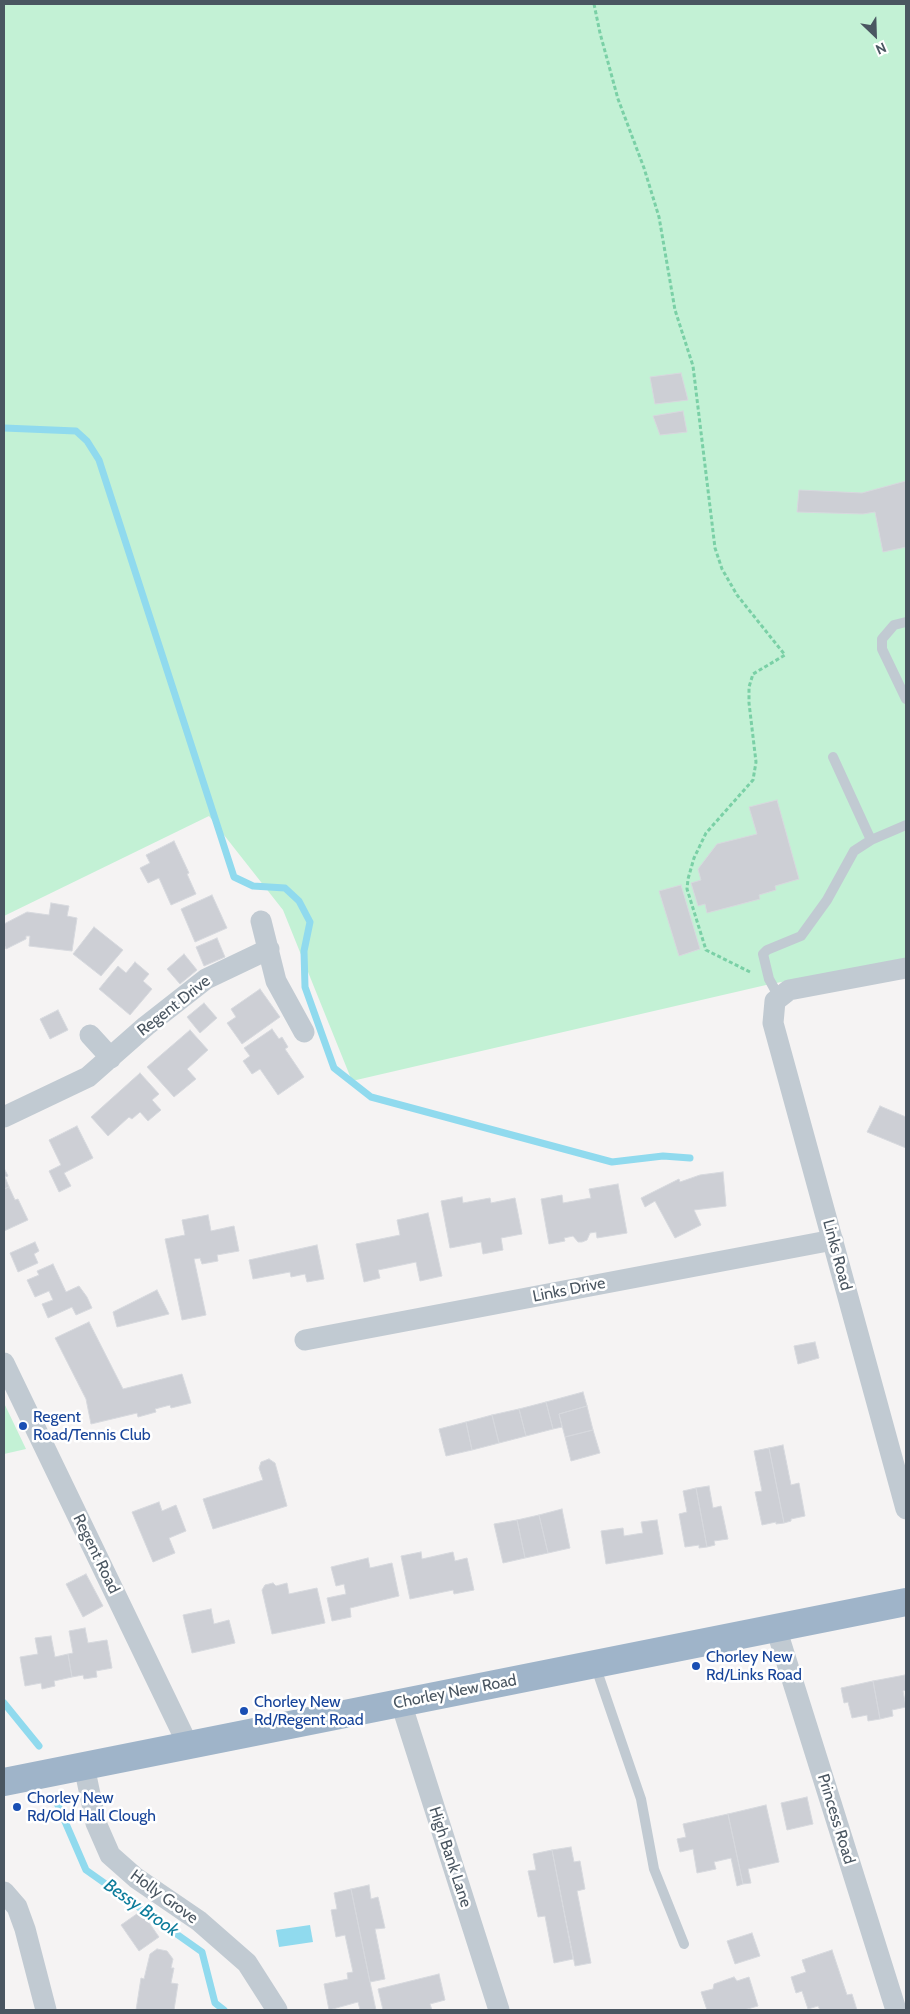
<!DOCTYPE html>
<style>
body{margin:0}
#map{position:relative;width:910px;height:2014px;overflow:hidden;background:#f5f3f3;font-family:Cabin,sans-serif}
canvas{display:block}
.frame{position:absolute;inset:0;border:5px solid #4a5661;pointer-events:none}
.north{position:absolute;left:850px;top:10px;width:50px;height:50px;-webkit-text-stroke:4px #fff;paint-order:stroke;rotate:156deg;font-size:14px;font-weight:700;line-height:20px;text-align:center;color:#4a5661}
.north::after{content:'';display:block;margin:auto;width:18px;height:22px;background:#4a5661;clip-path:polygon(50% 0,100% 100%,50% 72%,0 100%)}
</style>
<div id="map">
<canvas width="910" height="2014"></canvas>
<div class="frame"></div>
<div class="north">N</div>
</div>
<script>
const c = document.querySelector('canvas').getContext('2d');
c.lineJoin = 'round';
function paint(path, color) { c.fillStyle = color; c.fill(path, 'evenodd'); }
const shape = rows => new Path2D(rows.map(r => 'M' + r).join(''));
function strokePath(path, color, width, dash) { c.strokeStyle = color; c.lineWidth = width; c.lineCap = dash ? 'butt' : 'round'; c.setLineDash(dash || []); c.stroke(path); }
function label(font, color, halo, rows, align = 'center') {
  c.font = font + ' Cabin,sans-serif'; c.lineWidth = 5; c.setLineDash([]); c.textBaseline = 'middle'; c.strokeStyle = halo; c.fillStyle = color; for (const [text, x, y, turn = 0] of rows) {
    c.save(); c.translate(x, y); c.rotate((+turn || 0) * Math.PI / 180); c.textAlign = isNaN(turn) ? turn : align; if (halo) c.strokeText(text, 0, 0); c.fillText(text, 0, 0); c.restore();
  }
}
const green = shape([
 [4,4,906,4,906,958,766,985,352,1081,283,910,209,816,4,916],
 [4,1403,26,1449,4,1454]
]);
const water = shape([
 [310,1925,313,1942,279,1947,276,1930]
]);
const stream = shape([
 [4,428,76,431,87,441,99,460,234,877,253,886,285,888,299,901,310,922,304,951,305,987,334,1068,371,1097,612,1162,663,1156,690,1158],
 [4,1703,39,1746],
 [57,1803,86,1870,202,1952,215,2003,224,2010]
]);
const building = shape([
 [681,373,688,400,655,404,650,377,681,373],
 [683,411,687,432,660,435,653,416,683,411],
 [906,481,906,547,883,552,875,512,863,514,797,512,799,490,862,493,906,481],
 [777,800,799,879,775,886,776,890,759,895,760,899,707,913,705,904,698,906,691,883,701,880,698,869,717,844,757,834,749,807,777,800],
 [174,841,189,873,187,874,196,894,171,905,159,878,148,883,140,868,150,863,146,855,174,841],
 [681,885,700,949,679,956,659,891,681,885],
 [212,895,227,928,195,942,181,909,212,895],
 [51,903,69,906,67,916,77,918,72,951,29,946,30,936,26,936,26,939,6,949,4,944,4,924,27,912,49,915,51,903],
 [94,927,123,950,101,976,73,954,94,927],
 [217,938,225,957,204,966,196,947,217,938],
 [184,954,197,970,180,984,167,969,184,954],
 [135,962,149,974,143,981,152,989,130,1015,99,989,118,966,126,973,135,962],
 [260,989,280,1017,242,1044,227,1023,236,1017,231,1009,260,989],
 [204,1003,217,1018,200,1033,187,1017,204,1003],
 [58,1010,68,1030,50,1039,40,1019,58,1010],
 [272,1029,279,1039,282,1037,288,1047,285,1049,304,1077,278,1095,260,1069,252,1074,243,1061,250,1056,244,1048,272,1029],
 [190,1030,208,1050,187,1069,196,1079,174,1097,147,1067,190,1030],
 [140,1073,159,1094,152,1100,161,1110,148,1121,140,1112,132,1119,129,1117,108,1136,91,1117,140,1073],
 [880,1106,906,1117,906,1148,867,1132,880,1106],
 [77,1126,93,1158,64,1173,71,1186,59,1192,49,1171,61,1165,49,1140,77,1126],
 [4,1168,8,1176,5,1177,9,1187,4,1189,4,1168],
 [723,1172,726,1206,694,1210,701,1225,675,1238,655,1201,645,1207,641,1198,679,1179,680,1182,700,1175,723,1172],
 [618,1184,627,1233,597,1238,596,1232,590,1233,587,1240,582,1242,578,1242,573,1236,564,1238,565,1241,549,1244,541,1199,562,1195,563,1203,591,1198,589,1189,618,1184],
 [9,1187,15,1200,18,1199,28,1220,4,1231,4,1189,9,1187],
 [462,1197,463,1203,490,1198,491,1203,515,1198,522,1234,501,1238,503,1250,483,1254,481,1242,450,1248,441,1201,462,1197],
 [428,1213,442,1276,420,1281,416,1262,378,1270,380,1278,364,1282,356,1244,400,1235,397,1220,428,1213],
 [208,1215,211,1231,234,1226,239,1251,217,1255,218,1261,202,1264,200,1258,194,1259,206,1315,182,1320,165,1239,185,1235,182,1220,208,1215],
 [35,1242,39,1251,34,1254,38,1263,18,1272,10,1253,35,1242],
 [317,1245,324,1279,307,1282,305,1274,291,1277,290,1272,253,1279,249,1260,317,1245],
 [53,1264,66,1292,79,1286,87,1297,92,1308,76,1315,72,1307,48,1318,42,1304,53,1300,49,1291,35,1297,27,1280,39,1275,37,1271,53,1264],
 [157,1290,169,1314,117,1327,113,1312,157,1290],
 [89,1322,123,1389,182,1374,191,1403,171,1408,170,1405,155,1409,156,1412,138,1417,137,1413,91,1424,86,1399,55,1338,89,1322],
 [815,1342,819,1358,798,1364,794,1346,815,1342],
 [583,1392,587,1406,559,1414,562,1427,553,1429,546,1402,583,1392],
 [546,1402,553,1429,526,1436,519,1409,546,1402],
 [587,1406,593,1430,565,1437,559,1414,587,1406],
 [519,1409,526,1436,499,1443,492,1415,519,1409],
 [492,1415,499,1443,472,1450,466,1422,492,1415],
 [466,1422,472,1450,446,1456,439,1429,466,1422],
 [593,1430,600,1453,571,1461,565,1437,593,1430],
 [783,1445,791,1485,799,1483,805,1516,791,1519,791,1521,784,1523,769,1448,783,1445],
 [769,1448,784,1523,776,1524,776,1522,762,1525,755,1492,762,1491,754,1451,769,1448],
 [269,1459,275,1463,287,1506,213,1529,203,1499,263,1480,259,1468,261,1462,269,1459],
 [709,1486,713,1508,721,1506,728,1539,714,1541,715,1545,707,1547,696,1488,709,1486],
 [696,1488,707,1547,699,1548,699,1545,685,1547,679,1514,687,1512,683,1491,696,1488],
 [159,1502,162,1511,176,1505,186,1531,169,1538,175,1553,153,1562,132,1512,159,1502],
 [562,1509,570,1548,548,1553,539,1515,562,1509],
 [539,1515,548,1553,525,1558,517,1520,539,1515],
 [517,1520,525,1558,503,1563,494,1524,517,1520],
 [657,1520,663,1554,606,1564,601,1531,623,1528,624,1536,643,1533,641,1522,657,1520],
 [421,1552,422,1559,453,1552,455,1561,467,1558,474,1590,454,1594,453,1590,410,1599,401,1556,421,1552],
 [368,1558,370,1568,392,1563,399,1596,350,1608,351,1617,332,1621,327,1598,346,1594,344,1584,336,1586,331,1567,368,1558],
 [86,1574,103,1606,83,1617,66,1584,86,1574],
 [273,1583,276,1586,287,1583,289,1594,317,1588,325,1623,272,1634,262,1590,265,1585,273,1583],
 [211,1609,214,1624,229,1620,235,1643,192,1653,183,1615,211,1609],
 [85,1628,88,1643,107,1640,112,1668,96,1671,97,1677,84,1679,83,1675,72,1677,68,1654,73,1653,69,1631,85,1628],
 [51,1636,55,1657,68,1654,72,1677,54,1681,55,1686,42,1689,41,1683,25,1686,20,1657,38,1654,35,1638,51,1636],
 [905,1675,906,1690,903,1691,906,1707,892,1710,893,1716,880,1719,873,1681,905,1675],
 [873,1681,880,1719,868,1721,867,1715,852,1718,848,1702,844,1703,841,1688,873,1681],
 [807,1797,813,1824,787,1830,781,1803,807,1797],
 [766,1805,779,1862,748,1869,751,1883,743,1884,728,1814,766,1805],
 [728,1814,743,1884,737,1886,731,1858,714,1862,716,1869,697,1873,693,1849,680,1852,677,1839,686,1837,683,1824,728,1814],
 [571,1847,574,1862,580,1861,585,1889,577,1891,591,1963,575,1966,552,1850,571,1847],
 [552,1850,573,1959,554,1963,545,1916,538,1917,528,1871,536,1870,533,1854,552,1850],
 [369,1885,371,1899,378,1897,385,1928,375,1929,385,1979,370,1982,351,1889,369,1885],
 [351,1889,370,1982,376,2010,360,2010,358,2002,329,2010,324,1984,348,1979,347,1973,353,1972,345,1935,336,1937,331,1910,337,1909,334,1893,351,1889],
 [141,1911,159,1937,139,1951,121,1925,141,1911],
 [752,1933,760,1956,735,1964,727,1941,752,1933],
 [157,1949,167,1951,173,1959,171,1968,174,1968,171,1983,178,1984,174,2010,136,2010,141,1978,144,1979,150,1954,157,1949],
 [832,1950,847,1995,852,1994,857,2010,820,2010,818,2006,808,2009,802,1991,796,1993,791,1977,806,1972,802,1960,832,1950],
 [439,1974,445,2000,430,2004,432,2010,383,2010,378,1989,439,1974],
 [734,1977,737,1981,749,1977,758,2006,744,2010,707,2010,701,1992,713,1989,714,1984,734,1977]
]);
const path = shape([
 [594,4,600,33,618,99,644,168,659,217,675,310,693,366,715,548,722,569,737,595,785,655,753,674,749,687,749,703,756,762,753,780,706,833,694,858,688,879,687,889,706,950,750,972]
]);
const service = shape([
 [906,622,894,625,882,639,882,649,906,699],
 [833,757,871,840],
 [779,997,769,979,763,954,767,950,801,936,827,900,854,851,871,840,906,825],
 [595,1665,641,1799,654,1869,684,1944]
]);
const minor = shape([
 [261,921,276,981,304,1032],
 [906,968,789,990,775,1001,773,1023,906,1509],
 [90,1035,111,1058],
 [4,1117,88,1077,146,1026,206,979,269,949],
 [305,1340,833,1240],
 [4,1363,188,1745],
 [776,1628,896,2010],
 [401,1703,499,2010],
 [84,1766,96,1823,110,1855,136,1878,199,1921,247,1963,277,2010],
 [4,1892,17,1907,25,1929,46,2010]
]);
const trunk = shape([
 [4,1782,906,1602]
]);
const markers = [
 [23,1426,5,"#1a4fb4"],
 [696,1666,5,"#1a4fb4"],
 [244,1711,5,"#1a4fb4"],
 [17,1807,5,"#1a4fb4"]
];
const streetNames = [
 ["Regent Drive",174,1006,-38],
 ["Links Road",837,1255,75],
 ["Links Drive",569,1290,-11],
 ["Regent Road",96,1554,64],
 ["Chorley New Road",455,1692,-11],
 ["Princess Road",836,1819,73],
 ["High Bank Lane",450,1857,72],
 ["Holly Grove",164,1897,36]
];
const transitNames = [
 ["Regent",33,1417],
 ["Road/Tennis Club",33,1435],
 ["Chorley New",706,1657],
 ["Rd/Links Road",706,1675],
 ["Chorley New",254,1702],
 ["Rd/Regent Road",254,1720],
 ["Chorley New",27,1798],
 ["Rd/Old Hall Clough",27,1816]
];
const waterNames = [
 ["Bessy Brook",141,1908,35]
];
paint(green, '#c3f1d5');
paint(water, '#90daee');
strokePath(stream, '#90daee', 7);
paint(building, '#cdcfd5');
strokePath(building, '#d7d9de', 1);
strokePath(path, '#7ad0a6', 3, [4, 2.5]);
strokePath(service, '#c1cad2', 10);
strokePath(minor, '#c1cad2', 21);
strokePath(trunk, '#9fb4c9', 28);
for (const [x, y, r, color] of markers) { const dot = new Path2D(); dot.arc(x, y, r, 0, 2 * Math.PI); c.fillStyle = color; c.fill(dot); strokePath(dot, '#fff', 2); }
label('16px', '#4a5661', '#fff', streetNames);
label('16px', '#164399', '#fff', transitNames, 'left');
label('italic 18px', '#0c7c9b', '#fff', waterNames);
</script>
